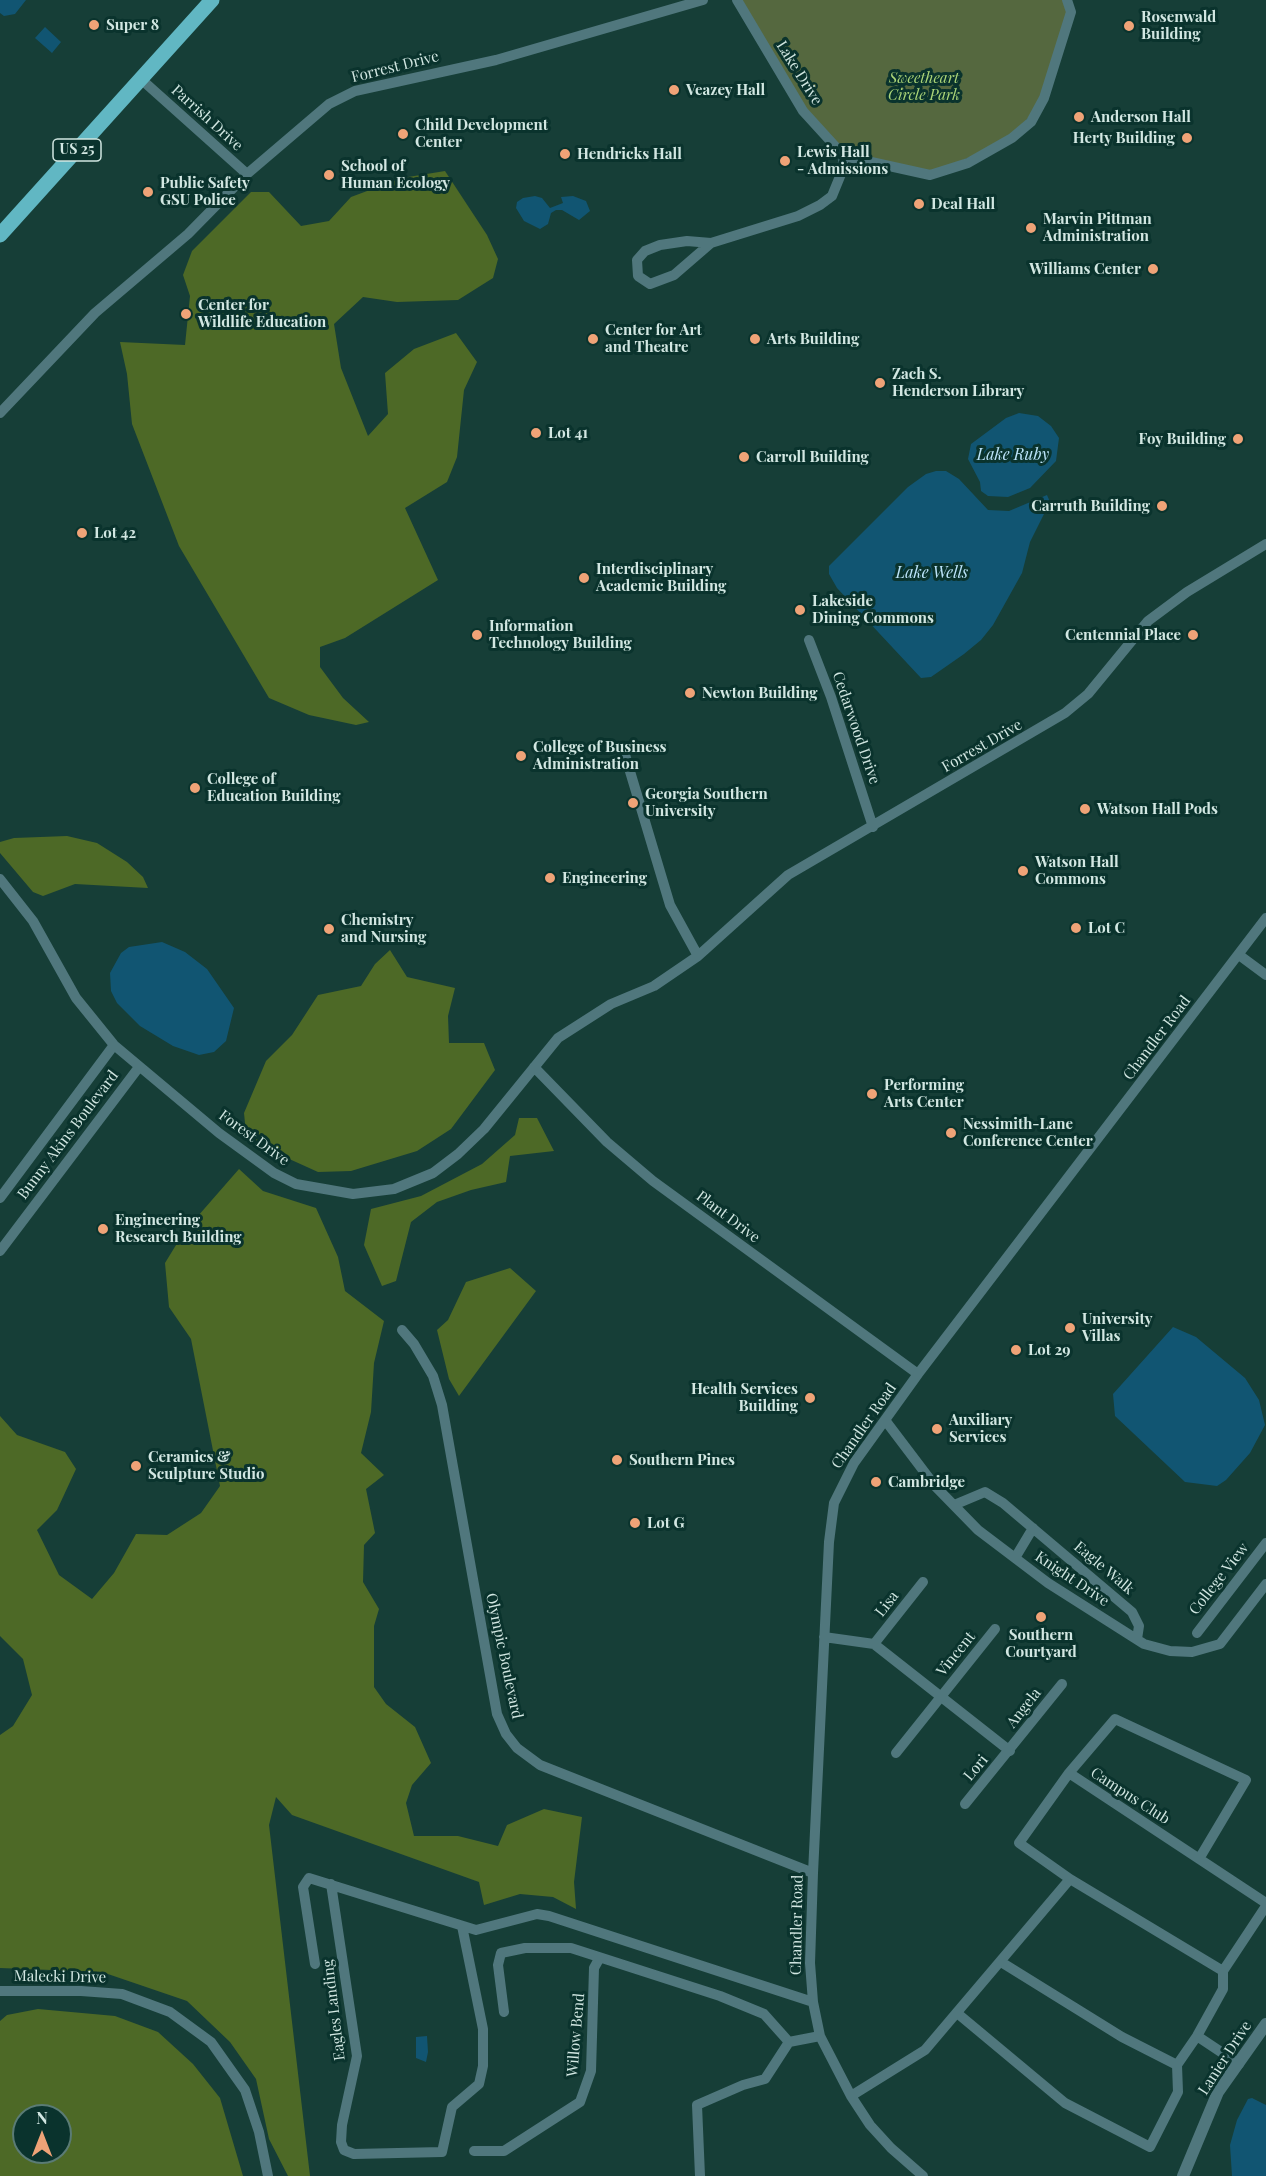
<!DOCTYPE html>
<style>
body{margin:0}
#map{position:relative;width:1266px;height:2176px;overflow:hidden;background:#163e37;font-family:"Playfair Display",serif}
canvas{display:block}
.north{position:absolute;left:12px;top:2104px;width:60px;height:60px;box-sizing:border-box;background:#0a332d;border:2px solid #5a7b75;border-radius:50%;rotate:0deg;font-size:16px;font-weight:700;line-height:24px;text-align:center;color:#d2e7e2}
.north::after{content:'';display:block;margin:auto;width:21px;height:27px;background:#efa377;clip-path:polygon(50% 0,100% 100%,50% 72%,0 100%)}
</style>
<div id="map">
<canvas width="1266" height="2176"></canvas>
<div class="north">N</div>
</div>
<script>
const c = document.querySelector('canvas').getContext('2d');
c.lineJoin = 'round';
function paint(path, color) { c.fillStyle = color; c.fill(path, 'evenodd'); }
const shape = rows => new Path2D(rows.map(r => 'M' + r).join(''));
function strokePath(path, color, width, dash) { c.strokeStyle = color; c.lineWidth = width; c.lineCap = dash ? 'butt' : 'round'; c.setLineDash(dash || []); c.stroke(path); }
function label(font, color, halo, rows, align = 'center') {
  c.font = font + ' "Playfair Display",serif'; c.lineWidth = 6; c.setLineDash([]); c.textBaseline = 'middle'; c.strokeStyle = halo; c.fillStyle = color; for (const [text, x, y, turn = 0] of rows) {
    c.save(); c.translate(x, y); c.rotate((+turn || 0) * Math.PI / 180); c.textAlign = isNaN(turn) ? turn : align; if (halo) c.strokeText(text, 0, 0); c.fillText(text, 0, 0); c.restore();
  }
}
const green = shape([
 [737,0,1067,0,1071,12,1044,98,1012,138,930,175,844,156,803,111]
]);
const forest = shape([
 [445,171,487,235,498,259,493,278,458,300,397,302,363,297,334,324,341,368,368,436,388,414,385,373,414,349,456,333,477,362,464,390,457,457,447,482,405,508,438,580,345,638,320,647,320,667,343,698,369,722,356,725,309,715,269,698,179,546,132,424,127,374,120,342,185,345,190,296,183,275,192,251,251,192,269,192,301,226,329,221,351,197,402,178],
 [67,836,97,843,127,862,143,877,148,888,75,884,43,896,33,892,0,853,0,842,14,838],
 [390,950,407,977,455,988,448,1016,449,1043,484,1043,495,1070,451,1129,417,1151,351,1171,318,1172,265,1148,246,1133,244,1113,266,1061,292,1035,318,995,361,986,375,964],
 [519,1118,537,1118,554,1151,510,1156,506,1182,471,1190,437,1202,411,1222,396,1281,382,1286,364,1245,371,1209,421,1196,482,1164,515,1135],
 [239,1169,263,1191,316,1208,338,1257,345,1291,384,1321,374,1363,371,1412,361,1453,384,1475,366,1489,375,1533,364,1545,363,1582,379,1609,374,1626,374,1687,386,1704,415,1727,431,1763,412,1785,406,1803,414,1836,458,1836,498,1846,507,1825,544,1809,582,1817,574,1882,576,1909,553,1897,520,1894,484,1905,479,1882,292,1815,276,1797,269,1825,310,2176,288,2176,269,2139,256,2079,230,2042,187,2001,102,1972,0,1968,0,1735,13,1726,32,1695,23,1659,0,1636,0,1416,17,1435,65,1452,76,1469,57,1510,37,1530,59,1575,92,1599,114,1573,136,1534,167,1535,201,1513,220,1486,191,1339,169,1307,165,1263,184,1232],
 [510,1268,536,1291,459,1396,449,1379,437,1330,448,1320,466,1282],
 [38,2009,115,2016,158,2032,193,2064,220,2098,243,2176,0,2176,0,2021,7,2015],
 [24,2116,60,2116,60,2152,24,2152]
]);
const water = shape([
 [0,0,26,0,15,14,4,16,0,13],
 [45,27,61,42,52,53,35,38],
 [535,196,542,198,550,208,563,203,561,197,573,196,586,201,590,211,579,220,562,210,556,210,551,213,548,224,540,229,524,221,516,208,517,202,523,198],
 [1019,413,1038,416,1051,426,1059,438,1056,461,1030,488,1008,497,988,496,981,491,980,482,968,459,971,444,1006,418],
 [936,471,946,471,959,479,988,510,1009,511,1047,495,1050,502,1030,542,1022,573,993,625,981,640,964,654,931,677,921,678,837,588,829,574,829,566,908,487,926,474],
 [162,942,185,952,207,969,234,1008,226,1041,214,1052,199,1055,173,1046,140,1026,117,1003,111,991,110,973,121,953,129,947],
 [1173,1327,1196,1337,1245,1378,1259,1400,1265,1425,1250,1453,1226,1480,1217,1486,1185,1482,1115,1416,1113,1394],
 [427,2036,428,2052,426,2062,416,2058,416,2037],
 [1252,2098,1266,2105,1266,2176,1232,2176,1230,2145,1237,2120,1248,2099]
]);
const minor = shape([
 [737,0,803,111,844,156],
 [142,80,247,174],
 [844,156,930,175,968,163,1012,138,1031,122,1044,98,1071,12,1067,0],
 [711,243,674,275,650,284,638,276,637,260,645,251,660,245,687,241,711,243,798,216,820,205,832,196,841,174,844,156],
 [0,413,95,313,188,234,247,174,329,104,355,91,496,60,703,0],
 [809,640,831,697,873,827],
 [623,748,670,905,698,956],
 [0,879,33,921,76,998,114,1045,219,1133,274,1173,296,1184,353,1194,394,1189,433,1173,458,1154,484,1129,558,1038,611,1004,654,986,698,956,788,875,1065,713,1088,694,1148,621,1187,592,1266,544],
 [1239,955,1266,975],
 [534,1067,607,1142,653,1181,918,1374],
 [0,1198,114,1045],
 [0,1251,139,1067],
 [402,1330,414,1344,433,1376,442,1405,497,1714,506,1734,517,1748,540,1765,813,1873],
 [885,1420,935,1486,978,1530,1048,1583,1144,1644,1170,1651,1192,1652,1220,1644,1266,1584],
 [954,1505,985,1492,1003,1503,1132,1612,1139,1626,1137,1639],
 [1015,1558,1033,1528],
 [1197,1633,1266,1543],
 [824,1637,874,1644,1010,1751],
 [874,1644,923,1582],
 [896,1753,995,1629],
 [1069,1773,1115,1719,1246,1780,1199,1859],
 [965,1804,1062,1684],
 [1070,1879,1223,1971],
 [331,1884,357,2056,342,2125,341,2142,344,2150,354,2154,442,2152,452,2107,479,2084,483,2066,483,2029,462,1926],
 [1001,1962,1122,2037,1177,2065],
 [315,1964,303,1887,309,1878,476,1930,537,1914,549,1916,813,2002],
 [0,1991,81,1991,122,1994,170,2012,211,2042,245,2090,259,2132,268,2176],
 [504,2012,498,1965,501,1953,525,1948,571,1948,720,1996,764,2014,789,2042,820,2036],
 [957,2013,1065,2103,1150,2147,1178,2092,1177,2065,1197,2036,1223,1989,1223,1971,1266,1906],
 [1197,2036,1239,2064],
 [851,2096,925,2050,1070,1879,1019,1843,1069,1773,1266,1903],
 [474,2151,504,2151,580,2102,591,2071,594,1968,599,1959],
 [700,2176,697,2105,743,2085,765,2079,789,2042],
 [923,2176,891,2148,870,2125,851,2096,820,2036,813,2002,810,1963,813,1873,829,1542,834,1503,854,1463,918,1374,1266,918]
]);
const tertiary = shape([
 [1183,2176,1218,2092,1266,2024]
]);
const primary = shape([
 [0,235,212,0]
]);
const markers = [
 [94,25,6,"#efa377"],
 [1129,26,6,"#efa377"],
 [674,90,6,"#efa377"],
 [1079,117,6,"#efa377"],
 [403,134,6,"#efa377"],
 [1187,138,6,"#efa377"],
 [565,154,6,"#efa377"],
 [785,161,6,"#efa377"],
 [329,175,6,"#efa377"],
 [148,192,6,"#efa377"],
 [919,204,6,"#efa377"],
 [1031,228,6,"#efa377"],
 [1153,269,6,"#efa377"],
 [186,314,6,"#efa377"],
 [593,339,6,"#efa377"],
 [755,339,6,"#efa377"],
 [880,383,6,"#efa377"],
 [536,433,6,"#efa377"],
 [1238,439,6,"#efa377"],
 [744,457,6,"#efa377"],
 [1162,506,6,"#efa377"],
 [82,533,6,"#efa377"],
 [584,578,6,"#efa377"],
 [800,610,6,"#efa377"],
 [477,635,6,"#efa377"],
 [1193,635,6,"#efa377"],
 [690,693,6,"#efa377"],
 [521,756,6,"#efa377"],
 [195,788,6,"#efa377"],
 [633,803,6,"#efa377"],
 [1085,809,6,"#efa377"],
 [1023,871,6,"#efa377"],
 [550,878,6,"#efa377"],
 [1076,928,6,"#efa377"],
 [329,929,6,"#efa377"],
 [872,1094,6,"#efa377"],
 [951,1133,6,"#efa377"],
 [103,1229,6,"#efa377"],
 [1070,1328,6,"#efa377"],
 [1016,1350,6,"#efa377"],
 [810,1398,6,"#efa377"],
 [937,1429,6,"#efa377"],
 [617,1460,6,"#efa377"],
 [136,1466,6,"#efa377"],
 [876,1482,6,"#efa377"],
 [635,1523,6,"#efa377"],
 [1041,1617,6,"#efa377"]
];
const shields = [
 [77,150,48]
];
const shieldNames = [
 ["US 25",77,150]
];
const poiNames = [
 ["Rosenwald",1141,17],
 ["Building",1141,34],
 ["Super 8",106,25],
 ["Veazey Hall",686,90],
 ["Anderson Hall",1091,117],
 ["Child Development",415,125],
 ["Center",415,142],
 ["Herty Building",1175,138,"right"],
 ["Lewis Hall",797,152],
 ["- Admissions",797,169],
 ["Hendricks Hall",577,154],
 ["School of",341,166],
 ["Human Ecology",341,183],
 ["Public Safety",160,183],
 ["GSU Police",160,200],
 ["Deal Hall",931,204],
 ["Marvin Pittman",1043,219],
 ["Administration",1043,236],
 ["Williams Center",1141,269,"right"],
 ["Center for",198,305],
 ["Wildlife Education",198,322],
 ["Center for Art",605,330],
 ["and Theatre",605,347],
 ["Arts Building",767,339],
 ["Zach S.",892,374],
 ["Henderson Library",892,391],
 ["Lot 41",548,433],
 ["Foy Building",1226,439,"right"],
 ["Carroll Building",756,457],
 ["Carruth Building",1150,506,"right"],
 ["Lot 42",94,533],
 ["Interdisciplinary",596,569],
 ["Academic Building",596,586],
 ["Lakeside",812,601],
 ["Dining Commons",812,618],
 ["Information",489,626],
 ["Technology Building",489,643],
 ["Centennial Place",1181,635,"right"],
 ["Newton Building",702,693],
 ["College of Business",533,747],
 ["Administration",533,764],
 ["College of",207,779],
 ["Education Building",207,796],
 ["Georgia Southern",645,794],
 ["University",645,811],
 ["Watson Hall Pods",1097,809],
 ["Watson Hall",1035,862],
 ["Commons",1035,879],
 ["Engineering",562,878],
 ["Chemistry",341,920],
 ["and Nursing",341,937],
 ["Lot C",1088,928],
 ["Performing",884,1085],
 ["Arts Center",884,1102],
 ["Nessimith-Lane",963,1124],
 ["Conference Center",963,1141],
 ["Engineering",115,1220],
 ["Research Building",115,1237],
 ["University",1082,1319],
 ["Villas",1082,1336],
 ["Lot 29",1028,1350],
 ["Health Services",798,1389,"right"],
 ["Building",798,1406,"right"],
 ["Auxiliary",949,1420],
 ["Services",949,1437],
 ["Ceramics &",148,1457],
 ["Sculpture Studio",148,1474],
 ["Southern Pines",629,1460],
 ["Cambridge",888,1482],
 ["Lot G",647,1523],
 ["Southern",1041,1635,"center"],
 ["Courtyard",1041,1652,"center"]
];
const streetNames = [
 ["Forrest Drive",395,67,-14],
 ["Lake Drive",799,73,58],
 ["Parrish Drive",207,118,42],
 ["Cedarwood Drive",856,728,71],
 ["Forrest Drive",982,746,-30],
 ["Chandler Road",1157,1038,-53],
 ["Bunny Akins Boulevard",68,1135,-53],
 ["Forest Drive",254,1138,36],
 ["Plant Drive",728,1217,37],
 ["Chandler Road",864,1426,-55],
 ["Eagle Walk",1104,1568,40],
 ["Knight Drive",1072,1579,34],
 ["College View",1219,1579,-52],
 ["Lisa",887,1604,-52],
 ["Vincent",956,1654,-51],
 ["Olympic Boulevard",504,1656,78],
 ["Angela",1024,1708,-52],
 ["Lori",976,1768,-50],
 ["Campus Club",1130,1796,33],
 ["Chandler Road",797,1925,-89],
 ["Malecki Drive",60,1977,1],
 ["Eagles Landing",334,2010,-97],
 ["Willow Bend",576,2035,-85],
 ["Lanier Drive",1225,2058,-57]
];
const parkNames = [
 ["Sweetheart",924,78],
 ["Circle Park",924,95]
];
const waterNames = [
 ["Lake Ruby",1013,455],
 ["Lake Wells",932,573]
];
paint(green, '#55683f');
paint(forest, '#4d6926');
paint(water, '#115572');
strokePath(minor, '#50777d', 10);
strokePath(tertiary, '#50777d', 12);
strokePath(primary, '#61b7c3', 15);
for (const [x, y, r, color] of markers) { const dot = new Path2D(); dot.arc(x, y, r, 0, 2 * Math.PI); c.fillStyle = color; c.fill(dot); strokePath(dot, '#0a332d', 2); }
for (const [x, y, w] of shields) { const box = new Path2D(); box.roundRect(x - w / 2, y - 11, w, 22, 4.5); c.fillStyle = '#0a332d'; c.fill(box); strokePath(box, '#d2e7e2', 1.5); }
label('bold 14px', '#d2e7e2', null, shieldNames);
label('bold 15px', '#d2e7e2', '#0a332d', poiNames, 'left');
label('15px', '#d2e7e2', '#0a332d', streetNames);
label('italic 15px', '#acd678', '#0a332d', parkNames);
label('italic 16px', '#bce4fa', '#0a332d', waterNames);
</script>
